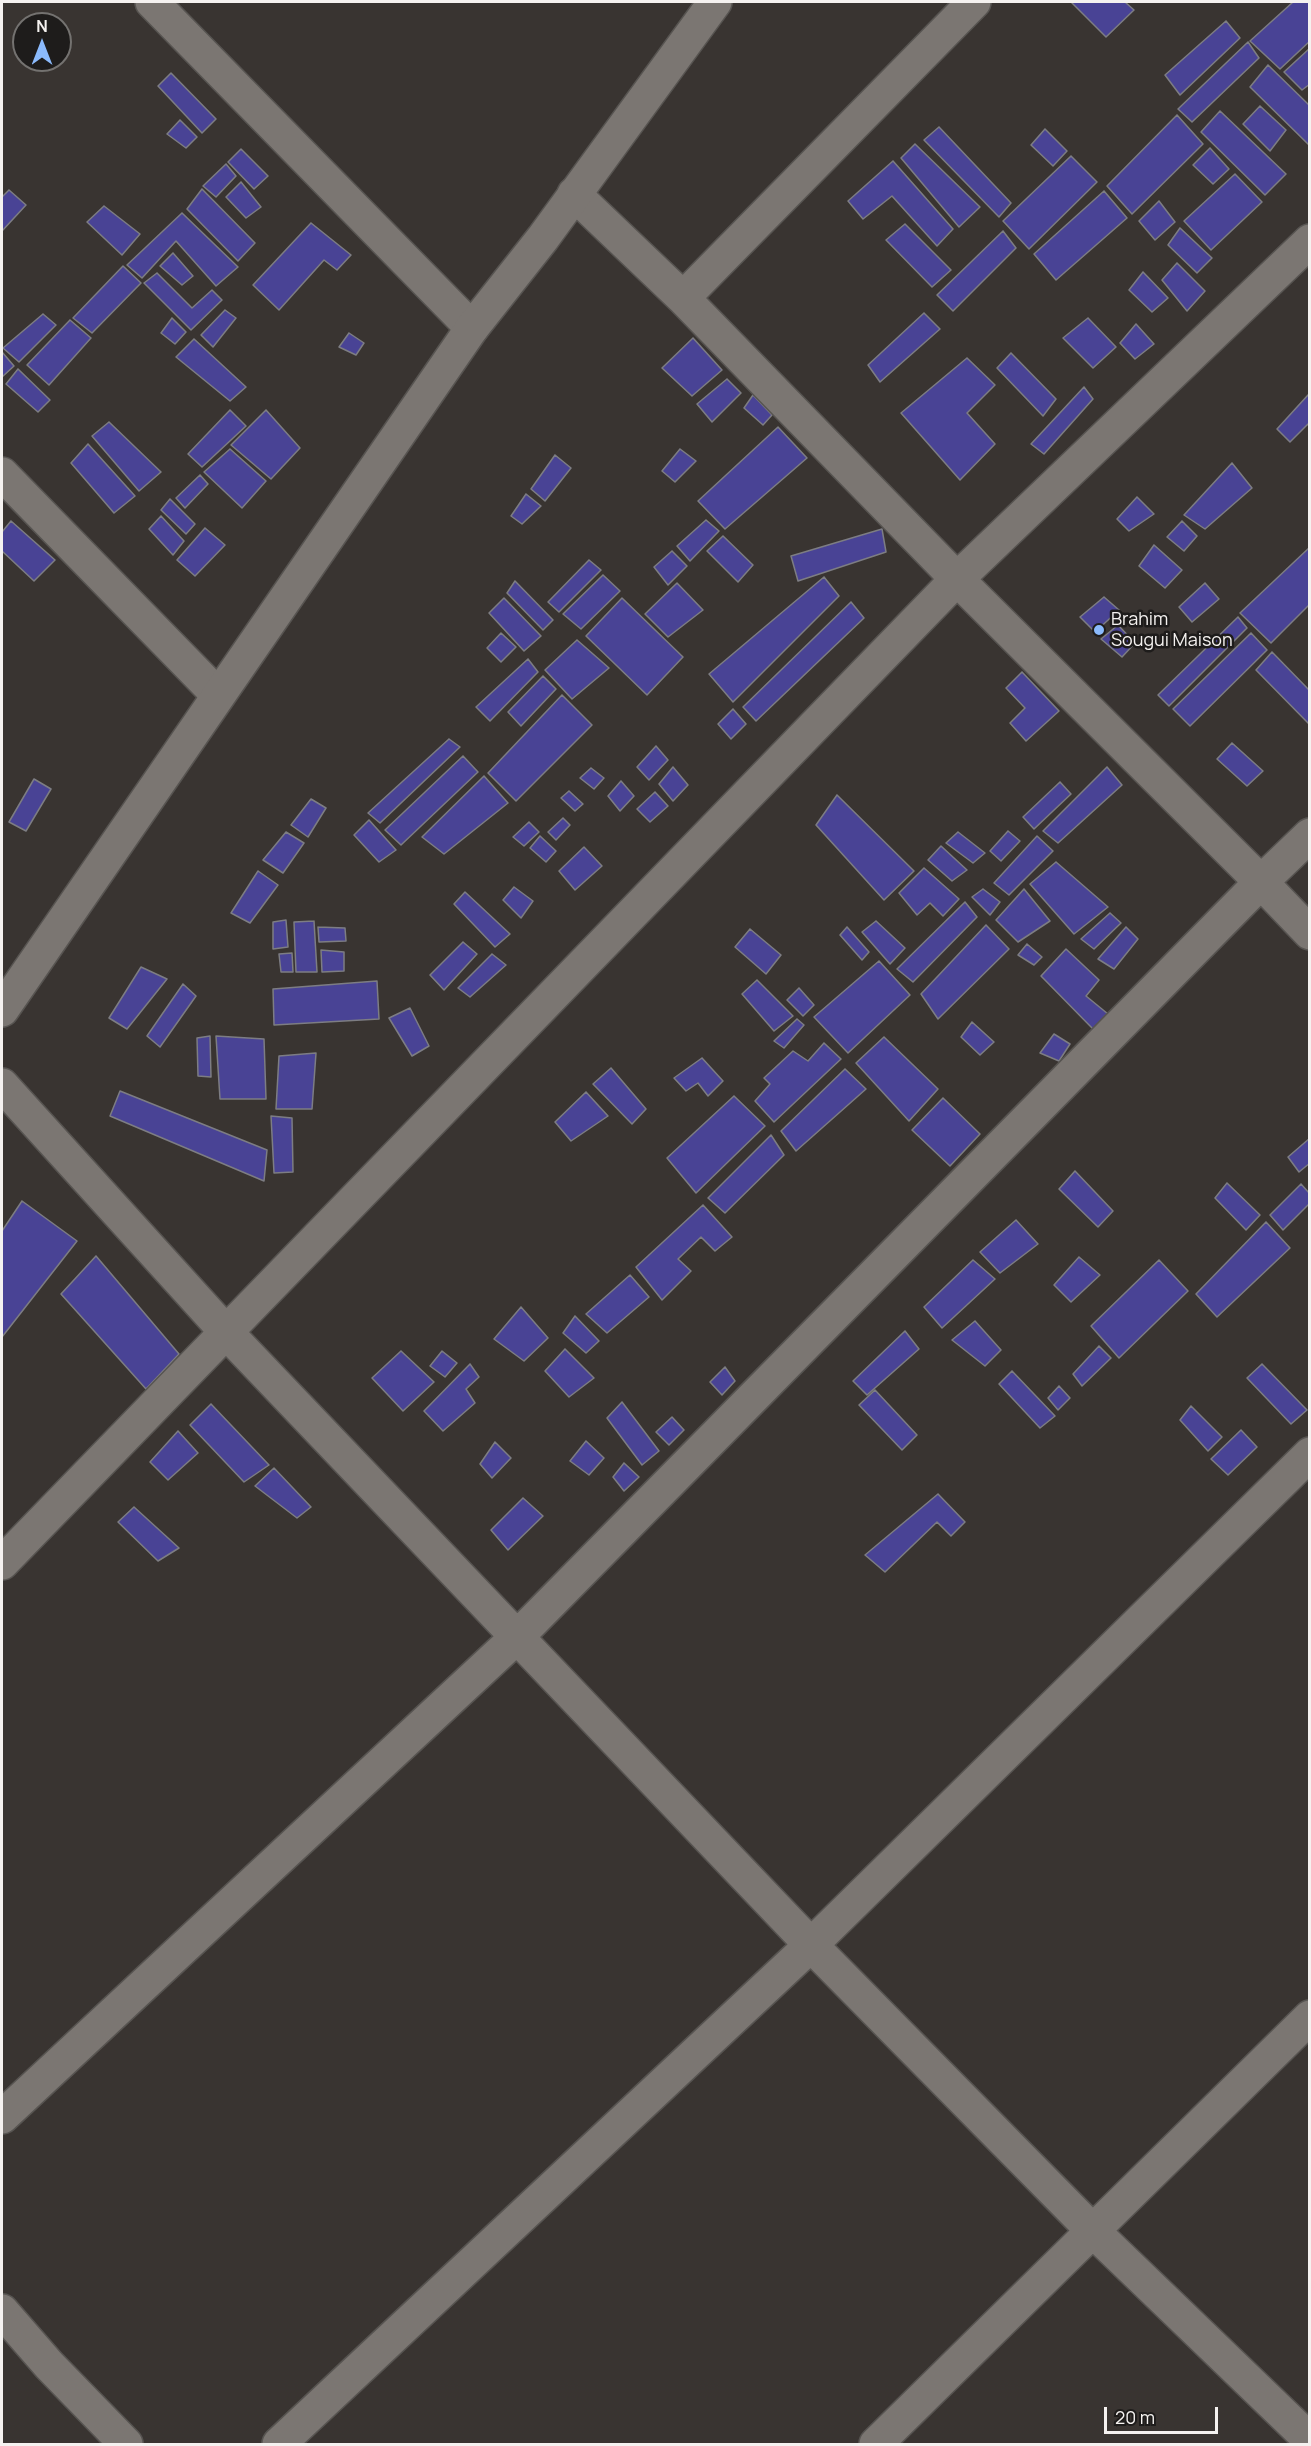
<!DOCTYPE html>
<style>
body{margin:0}
#map{position:relative;width:1311px;height:2446px;overflow:hidden;background:#393431;font-family:Manrope,sans-serif}
canvas{display:block}
.frame{position:absolute;inset:0;border:3px solid #f5f2f0;pointer-events:none}
.north{position:absolute;left:12px;top:12px;width:60px;height:60px;box-sizing:border-box;background:#1e1c1b;border:2px solid #747270;border-radius:50%;rotate:0deg;font-size:16px;font-weight:700;line-height:24px;text-align:center;color:#f5f2f0}
.north::after{content:'';display:block;margin:auto;width:21px;height:27px;background:#8bbafc;clip-path:polygon(50% 0,100% 100%,50% 72%,0 100%)}
.scale{position:absolute;left:1104px;top:2407px;width:114px;height:27px;box-sizing:border-box;border:3px solid #f5f2f0;border-top:0;padding-left:8px;font-size:18px;line-height:21px;white-space:nowrap;color:#f5f2f0;-webkit-text-stroke:4px #1e1c1b;paint-order:stroke}
</style>
<div id="map">
<canvas width="1311" height="2446"></canvas>
<div class="frame"></div>
<div class="north">N</div>
<div class="scale">20 m</div>
</div>
<script>
const c = document.querySelector('canvas').getContext('2d');
c.lineJoin = 'round';
function paint(path, color) { c.fillStyle = color; c.fill(path, 'evenodd'); }
const shape = rows => new Path2D(rows.map(r => 'M' + r).join(''));
function strokePath(path, color, width, dash) { c.strokeStyle = color; c.lineWidth = width; c.lineCap = dash ? 'butt' : 'round'; c.setLineDash(dash || []); c.stroke(path); }
function label(font, color, halo, rows, align = 'center') {
  c.font = font + ' Manrope,sans-serif'; c.lineWidth = 5; c.setLineDash([]); c.textBaseline = 'middle'; c.strokeStyle = halo; c.fillStyle = color; for (const [text, x, y, turn = 0] of rows) {
    c.save(); c.translate(x, y); c.rotate((+turn || 0) * Math.PI / 180); c.textAlign = isNaN(turn) ? turn : align; if (halo) c.strokeText(text, 0, 0); c.fillText(text, 0, 0); c.restore();
  }
}
const building = shape([
 [1071,2,1125,2,1134,10,1106,37,1071,2],
 [1293,2,1310,2,1310,41,1280,69,1250,41,1293,2],
 [1226,21,1240,38,1180,95,1165,75,1226,21],
 [1248,42,1259,58,1192,122,1178,109,1248,42],
 [1310,48,1310,84,1302,90,1284,72,1310,48],
 [1268,65,1310,106,1310,146,1250,87,1268,65],
 [171,73,216,119,202,133,158,86,171,73],
 [1260,106,1286,130,1270,151,1243,124,1260,106],
 [1220,111,1286,174,1265,195,1201,132,1220,111],
 [1177,115,1203,144,1132,214,1107,186,1177,115],
 [180,120,197,137,186,148,167,134,180,120],
 [939,127,1011,203,999,217,924,140,939,127],
 [1045,129,1067,151,1053,166,1031,145,1045,129],
 [915,144,980,207,959,227,901,158,915,144],
 [1210,148,1229,169,1213,184,1193,165,1210,148],
 [241,149,268,176,254,189,228,162,241,149],
 [1071,156,1097,182,1029,249,1003,221,1071,156],
 [893,161,953,229,937,246,892,196,863,219,848,201,893,161],
 [226,164,236,176,216,197,203,186,226,164],
 [1235,174,1262,202,1211,250,1184,221,1235,174],
 [241,182,261,207,246,218,226,197,241,182],
 [202,189,255,243,238,261,187,209,202,189],
 [9,190,26,205,2,231,2,197,9,190],
 [1104,191,1127,218,1056,280,1034,254,1104,191],
 [1159,201,1175,222,1155,240,1139,221,1159,201],
 [104,206,140,234,122,255,87,222,104,206],
 [182,213,238,267,216,286,176,241,142,278,127,265,182,213],
 [311,223,351,255,337,270,324,260,279,310,253,285,311,223],
 [905,224,951,270,932,287,886,240,905,224],
 [1180,228,1212,258,1197,273,1168,245,1180,228],
 [1003,231,1016,248,953,311,937,295,1003,231],
 [173,253,193,276,182,285,160,266,173,253],
 [1177,263,1205,291,1187,311,1162,280,1177,263],
 [123,266,141,283,92,333,73,318,123,266],
 [1143,272,1168,298,1152,312,1129,290,1143,272],
 [157,273,192,308,212,290,222,300,191,330,144,283,157,273],
 [225,310,236,318,213,347,201,335,225,310],
 [924,313,940,329,880,382,868,365,924,313],
 [43,314,56,325,19,362,3,348,43,314],
 [172,318,186,332,175,344,161,333,172,318],
 [1088,318,1116,347,1093,368,1063,338,1088,318],
 [70,320,91,338,49,385,27,365,70,320],
 [1136,324,1154,344,1135,359,1120,343,1136,324],
 [349,333,364,343,356,355,339,347,349,333],
 [693,338,722,370,692,396,662,368,693,338],
 [194,339,246,387,230,401,176,357,194,339],
 [2,352,14,366,2,377,2,352],
 [1011,353,1056,399,1043,416,997,368,1011,353],
 [967,358,995,385,967,413,995,444,960,480,901,413,967,358],
 [18,369,50,400,38,412,6,384,18,369],
 [727,379,741,393,712,422,697,404,727,379],
 [1084,387,1093,399,1044,454,1031,444,1084,387],
 [753,395,772,415,763,425,744,408,753,395],
 [1308,395,1310,398,1310,426,1308,424,1290,442,1277,429,1308,395],
 [230,410,246,426,202,467,188,454,230,410],
 [266,410,300,448,271,479,231,445,266,410],
 [109,422,161,472,139,491,92,436,109,422],
 [778,427,807,458,725,529,698,501,778,427],
 [88,444,135,496,114,513,71,463,88,444],
 [230,449,266,481,242,508,204,472,230,449],
 [680,449,696,461,675,482,662,471,680,449],
 [555,455,571,468,545,501,531,489,555,455],
 [1232,463,1252,488,1205,529,1184,515,1232,463],
 [200,475,208,484,185,508,176,498,200,475],
 [526,494,541,506,522,524,511,516,526,494],
 [1137,497,1154,514,1129,531,1117,519,1137,497],
 [170,499,195,524,186,534,161,510,170,499],
 [161,516,184,541,173,555,149,529,161,516],
 [706,520,719,531,690,561,677,546,706,520],
 [11,521,55,560,34,581,2,551,2,532,11,521],
 [1182,521,1197,536,1184,551,1167,537,1182,521],
 [205,528,225,545,195,576,177,560,205,528],
 [882,529,886,552,798,581,791,556,882,529],
 [723,536,753,565,738,582,707,551,723,536],
 [1154,545,1182,570,1165,588,1139,566,1154,545],
 [1310,547,1310,604,1271,643,1240,613,1310,547],
 [672,551,687,566,668,585,654,567,672,551],
 [589,560,601,570,559,612,548,602,589,560],
 [603,575,620,591,581,629,563,614,603,575],
 [824,577,839,596,733,702,709,674,824,577],
 [515,581,553,620,543,630,507,593,515,581],
 [677,583,703,610,668,637,645,614,677,583],
 [1205,583,1219,599,1192,622,1179,607,1205,583],
 [1104,597,1119,610,1095,632,1080,617,1104,597],
 [504,598,541,636,524,651,489,613,504,598],
 [622,598,683,657,647,695,586,636,622,598],
 [851,602,864,618,756,721,743,707,851,602],
 [1238,617,1247,628,1169,706,1158,695,1238,617],
 [1118,625,1135,643,1122,657,1101,639,1118,625],
 [501,633,516,647,501,662,487,648,501,633],
 [1251,633,1267,650,1190,726,1173,709,1251,633],
 [577,640,609,668,572,699,545,670,577,640],
 [1272,652,1310,691,1309,724,1256,670,1272,652],
 [528,659,538,672,490,721,476,707,528,659],
 [1022,672,1059,711,1026,741,1010,723,1025,708,1006,688,1022,672],
 [543,676,556,689,521,726,508,712,543,676],
 [562,695,592,725,516,801,488,773,562,695],
 [733,709,746,724,731,739,718,724,733,709],
 [449,739,460,747,380,823,368,813,449,739],
 [1232,743,1263,771,1247,786,1217,759,1232,743],
 [656,746,668,760,649,780,637,767,656,746],
 [463,756,478,772,401,845,385,830,463,756],
 [673,767,688,785,673,801,659,784,673,767],
 [1107,767,1122,785,1058,843,1043,831,1107,767],
 [591,768,604,778,594,789,580,778,591,768],
 [484,776,508,803,444,854,422,837,484,776],
 [34,779,51,789,26,831,9,822,34,779],
 [621,781,634,796,620,811,608,796,621,781],
 [1060,782,1071,794,1034,829,1023,817,1060,782],
 [569,791,583,804,575,811,561,798,569,791],
 [655,792,668,806,650,822,637,809,655,792],
 [837,795,914,871,884,900,816,825,837,795],
 [311,799,326,808,308,837,291,825,311,799],
 [563,818,570,825,556,840,548,832,563,818],
 [369,820,396,850,379,862,354,835,369,820],
 [529,822,539,832,524,846,513,837,529,822],
 [1008,831,1020,841,1001,861,990,851,1008,831],
 [286,832,304,843,283,873,263,860,286,832],
 [958,832,985,853,973,863,946,843,958,832],
 [540,836,556,851,546,862,530,848,540,836],
 [1037,836,1053,851,1009,895,994,883,1037,836],
 [941,846,967,870,952,881,928,860,941,846],
 [584,847,602,866,575,890,559,871,584,847],
 [1056,862,1108,907,1074,934,1030,884,1056,862],
 [924,868,959,899,943,916,930,903,917,915,899,893,924,868],
 [258,871,278,885,250,923,231,913,258,871],
 [514,887,533,901,521,918,503,900,514,887],
 [983,889,1000,902,990,915,972,897,983,889],
 [1024,889,1050,921,1018,942,996,920,1024,889],
 [465,892,510,934,495,947,454,904,465,892],
 [965,902,977,917,913,982,897,969,965,902],
 [1110,913,1121,923,1094,949,1081,939,1110,913],
 [286,920,288,947,273,949,273,922,286,920],
 [314,921,317,972,296,972,294,922,314,921],
 [876,921,905,948,890,964,862,932,876,921],
 [986,925,1009,949,938,1019,921,994,986,925],
 [318,927,345,928,346,941,319,942,318,927],
 [847,927,869,952,862,960,840,935,847,927],
 [1126,927,1138,939,1114,969,1098,959,1126,927],
 [750,929,781,955,766,974,735,947,750,929],
 [463,942,477,954,444,990,430,975,463,942],
 [1027,944,1042,957,1034,965,1018,955,1027,944],
 [1066,949,1099,980,1086,996,1108,1014,1093,1029,1041,976,1066,949],
 [321,950,344,952,344,971,322,972,321,950],
 [292,953,293,972,281,972,279,954,292,953],
 [492,954,506,965,470,997,458,988,492,954],
 [879,961,910,995,848,1053,814,1017,879,961],
 [141,967,167,979,127,1029,109,1018,141,967],
 [757,980,793,1016,774,1031,742,994,757,980],
 [377,981,379,1019,274,1025,273,989,377,981],
 [183,984,196,996,160,1047,147,1036,183,984],
 [799,988,814,1005,803,1016,787,1000,799,988],
 [410,1008,429,1046,412,1056,389,1018,410,1008],
 [797,1019,804,1025,784,1048,774,1041,797,1019],
 [972,1022,994,1042,980,1055,961,1037,972,1022],
 [1054,1034,1070,1044,1059,1061,1040,1053,1054,1034],
 [210,1036,211,1077,198,1076,197,1038,210,1036],
 [216,1036,264,1039,266,1099,220,1099,216,1036],
 [884,1037,938,1089,909,1121,856,1063,884,1037],
 [824,1043,841,1059,774,1122,755,1101,770,1084,764,1078,793,1051,808,1061,824,1043],
 [316,1053,312,1109,276,1109,279,1056,316,1053],
 [702,1058,723,1081,708,1096,698,1083,686,1091,674,1078,702,1058],
 [611,1068,646,1109,632,1124,593,1084,611,1068],
 [845,1069,866,1089,796,1151,781,1131,845,1069],
 [120,1091,267,1150,264,1181,110,1116,120,1091],
 [586,1092,608,1116,571,1141,555,1122,586,1092],
 [734,1096,765,1126,696,1193,667,1158,734,1096],
 [943,1098,980,1134,950,1166,912,1130,943,1098],
 [271,1116,292,1118,293,1172,274,1173,271,1116],
 [771,1135,784,1155,725,1213,708,1198,771,1135],
 [1310,1138,1310,1163,1299,1172,1288,1157,1310,1138],
 [1075,1171,1113,1211,1098,1227,1059,1189,1075,1171],
 [1227,1183,1260,1215,1246,1230,1215,1198,1227,1183],
 [1301,1184,1310,1194,1310,1203,1283,1230,1270,1215,1301,1184],
 [22,1201,77,1241,2,1337,2,1231,22,1201],
 [703,1205,732,1237,715,1251,701,1237,678,1259,691,1271,662,1300,636,1267,703,1205],
 [1016,1220,1038,1244,1000,1273,980,1252,1016,1220],
 [1266,1222,1290,1248,1217,1317,1196,1294,1266,1222],
 [96,1256,179,1354,146,1389,61,1294,96,1256],
 [1079,1257,1100,1275,1071,1302,1054,1285,1079,1257],
 [973,1260,995,1279,942,1328,924,1307,973,1260],
 [1159,1260,1188,1291,1119,1358,1091,1326,1159,1260],
 [630,1275,649,1297,607,1333,586,1314,630,1275],
 [521,1307,548,1338,524,1361,494,1339,521,1307],
 [575,1316,599,1341,586,1353,563,1333,575,1316],
 [975,1321,1001,1350,985,1366,952,1340,975,1321],
 [905,1331,919,1349,867,1395,853,1381,905,1331],
 [1099,1346,1111,1358,1082,1386,1073,1374,1099,1346],
 [565,1349,594,1378,569,1397,545,1371,565,1349],
 [401,1351,434,1382,403,1411,372,1378,401,1351],
 [442,1351,457,1363,445,1377,430,1366,442,1351],
 [470,1364,479,1377,466,1389,475,1403,443,1431,424,1411,470,1364],
 [1262,1364,1307,1410,1291,1424,1247,1378,1262,1364],
 [725,1367,735,1381,722,1395,710,1382,725,1367],
 [1012,1371,1055,1416,1040,1428,999,1384,1012,1371],
 [1059,1386,1070,1398,1058,1410,1048,1398,1059,1386],
 [875,1390,917,1435,902,1450,859,1405,875,1390],
 [622,1402,659,1451,642,1465,607,1418,622,1402],
 [211,1404,269,1465,244,1482,190,1425,211,1404],
 [1191,1406,1222,1437,1208,1451,1180,1420,1191,1406],
 [672,1417,684,1430,669,1445,656,1432,672,1417],
 [1241,1430,1257,1447,1228,1475,1211,1459,1241,1430],
 [178,1431,198,1453,168,1480,150,1462,178,1431],
 [586,1441,604,1458,589,1475,570,1461,586,1441],
 [495,1442,511,1458,492,1478,480,1464,495,1442],
 [624,1463,639,1477,624,1491,613,1477,624,1463],
 [274,1468,311,1507,297,1518,255,1486,274,1468],
 [938,1494,965,1522,951,1536,937,1522,885,1572,865,1555,938,1494],
 [523,1498,543,1516,508,1550,491,1530,523,1498],
 [134,1507,179,1548,158,1561,118,1522,134,1507]
]);
const street = shape([
 [152,2,472,328],
 [574,194,683,298,957,579,1261,882,1310,933],
 [683,298,974,2],
 [2,474,218,695],
 [2,1085,227,1333,811,1945,1092,2230,1310,2440],
 [2,1563,957,579,1310,241],
 [2,2117,518,1636,1261,882,1310,835],
 [2,2311,49,2365,126,2444],
 [279,2444,811,1945,1310,1454],
 [876,2444,1310,2017]
]);
const secondary = shape([
 [2,1010,472,328,543,238,715,2]
]);
const markers = [
 [1099,630,6,"#8bbafc"]
];
const poiNames = [
 ["Brahim",1111,620],
 ["Sougui Maison",1111,641]
];
paint(building, '#494395');
strokePath(building, '#7d7d83', 1.5);
strokePath(street, '#575451', 36);
strokePath(secondary, '#575451', 36);
strokePath(street, '#7b7672', 33);
strokePath(secondary, '#7b7672', 33);
for (const [x, y, r, color] of markers) { const dot = new Path2D(); dot.arc(x, y, r, 0, 2 * Math.PI); c.fillStyle = color; c.fill(dot); strokePath(dot, '#1e1c1b', 2); }
label('18px', '#f5f2f0', '#1e1c1b', poiNames, 'left');
</script>
